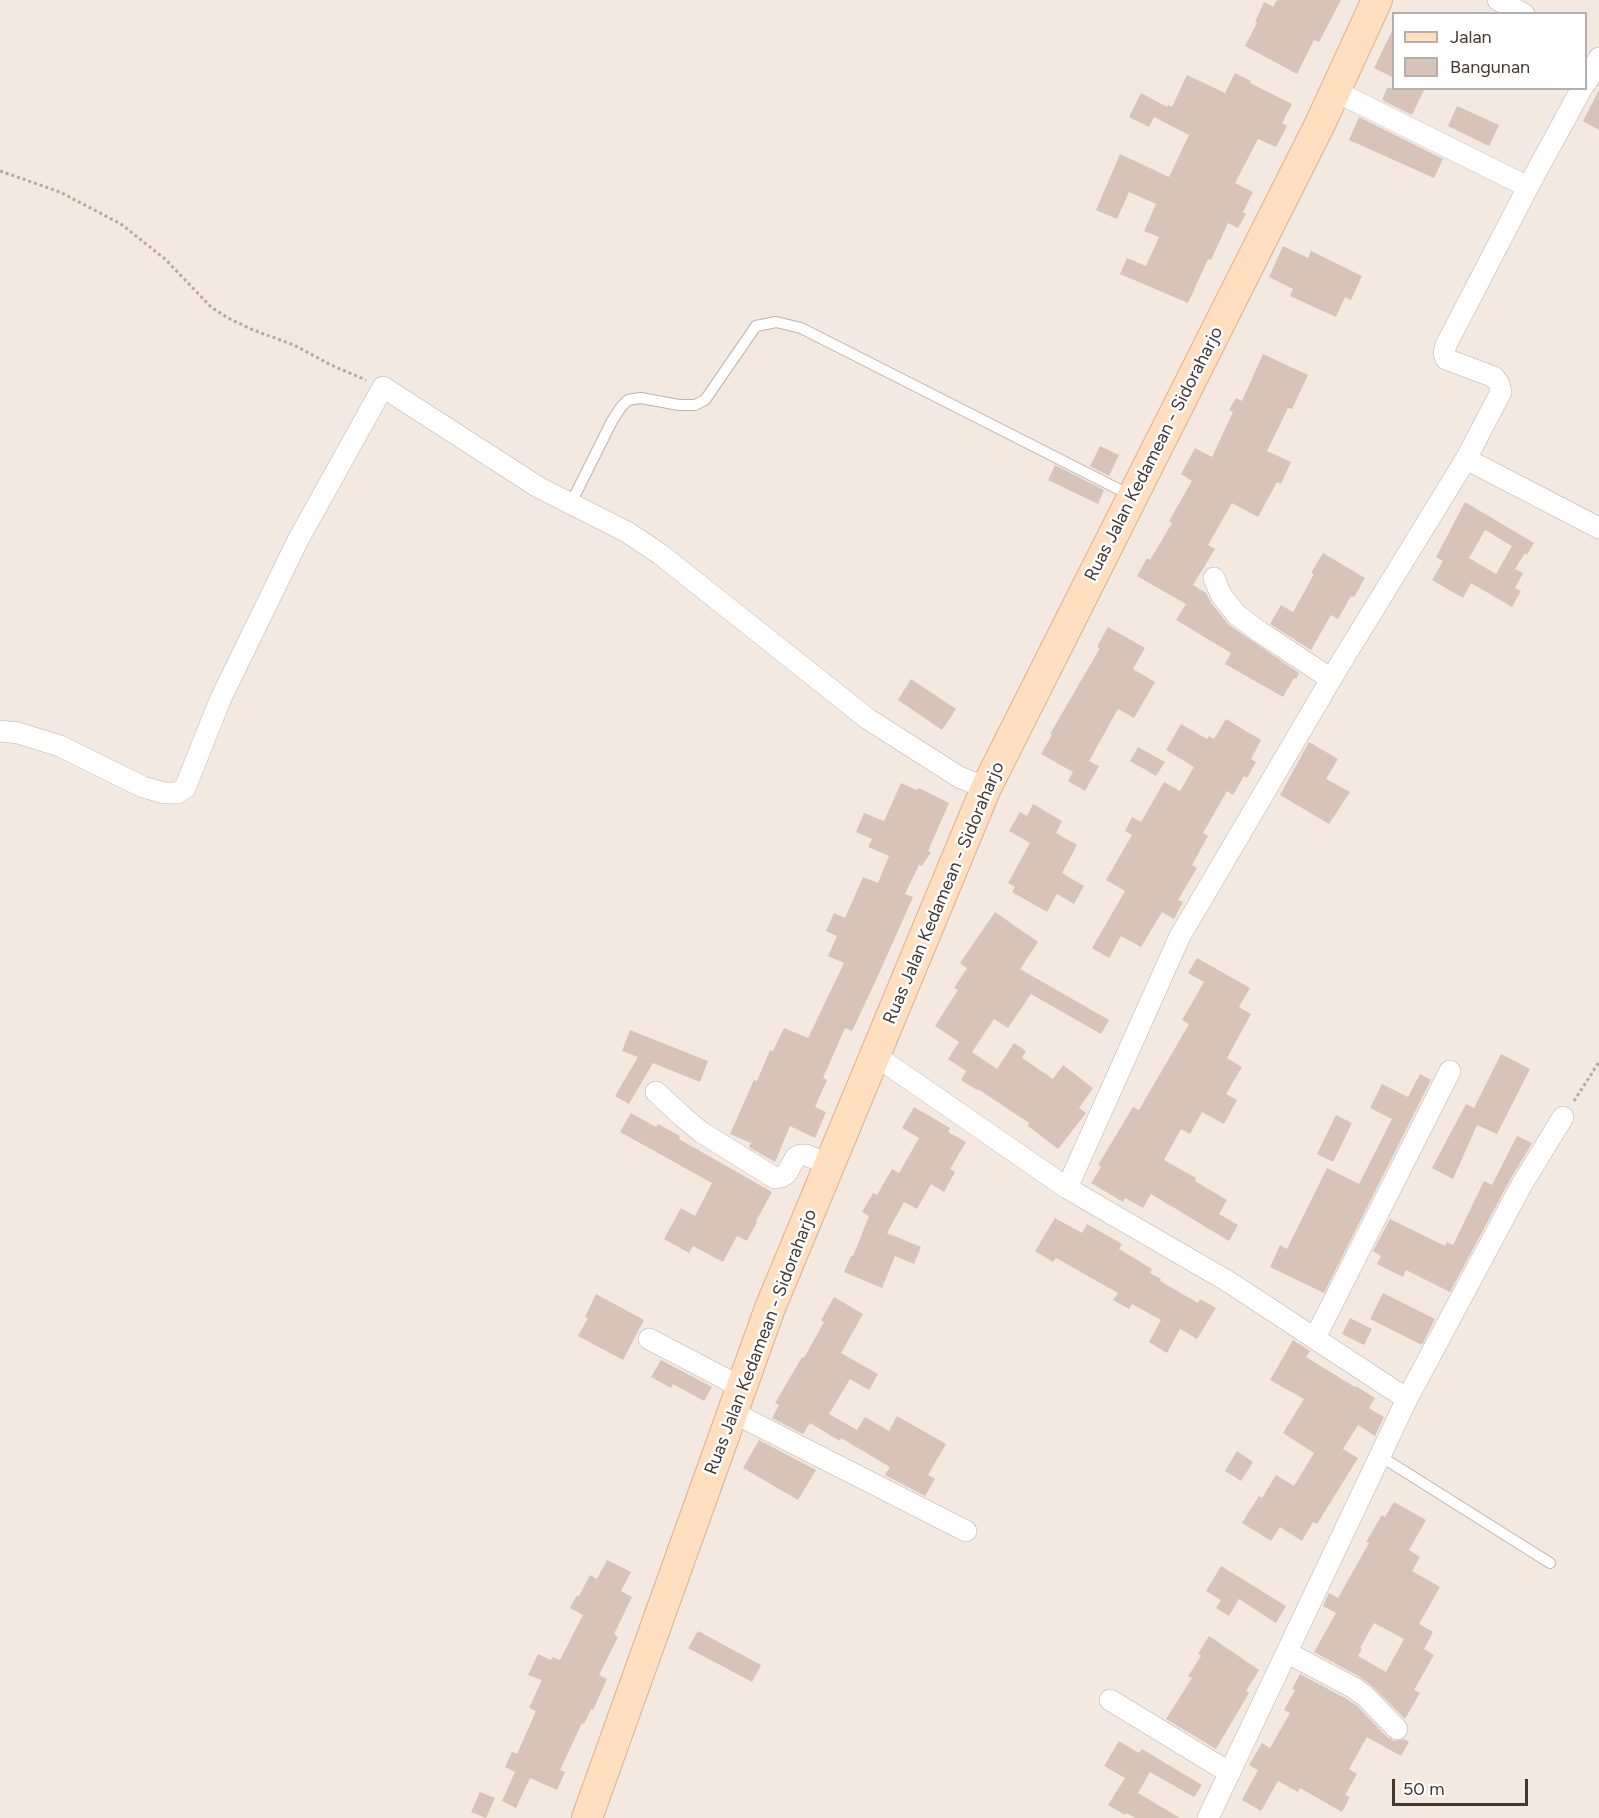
<!DOCTYPE html>
<style>
body{margin:0}
#map{position:relative;width:1599px;height:1818px;overflow:hidden;background:#f3e9e1;font-family:Figtree,sans-serif}
canvas{display:block}
.legend{position:absolute;left:1392px;top:12px;width:195px;height:78px;box-sizing:border-box;background:#fff;border:2px solid #b4afad;margin:0;padding:8px 10px;list-style:none;font-size:18px;color:#443831}
.legend li{display:flex;align-items:center;gap:12px;height:30px}
.legend b{width:30px;border:2px solid #b4afad}
.scale{position:absolute;left:1392px;top:1779px;width:136px;height:27px;box-sizing:border-box;border:3px solid #443831;border-top:0;padding-left:8px;font-size:18px;line-height:21px;white-space:nowrap;color:#443831;-webkit-text-stroke:4px #fff;paint-order:stroke}
</style>
<div id="map">
<canvas width="1599" height="1818"></canvas>
<ul class="legend">
<li><b style="height:8px;background:#ffdfbf"></b>Jalan</li>
<li><b style="height:16px;background:#d8c3b8"></b>Bangunan</li>
</ul>
<div class="scale">50 m</div>
</div>
<script>
const c = document.querySelector('canvas').getContext('2d');
c.lineJoin = 'round';
function paint(path, color) { c.fillStyle = color; c.fill(path, 'evenodd'); }
const shape = rows => new Path2D(rows.map(r => 'M' + r).join(''));
function strokePath(path, color, width, dash) { c.strokeStyle = color; c.lineWidth = width; c.lineCap = dash ? 'butt' : 'round'; c.setLineDash(dash || []); c.stroke(path); }
function label(font, color, halo, rows, align = 'center') {
  c.font = font + ' Figtree,sans-serif'; c.lineWidth = 5; c.setLineDash([]); c.textBaseline = 'middle'; c.strokeStyle = halo; c.fillStyle = color; for (const [text, x, y, turn = 0] of rows) {
    c.save(); c.translate(x, y); c.rotate((+turn || 0) * Math.PI / 180); c.textAlign = isNaN(turn) ? turn : align; if (halo) c.strokeText(text, 0, 0); c.fillText(text, 0, 0); c.restore();
  }
}
const building = shape([
 [1277,0,1341,0,1319,42,1314,40,1297,74,1245,46,1257,23,1255,22,1264,2,1273,7],
 [1394,27,1394,78,1374,68],
 [1235,73,1251,81,1250,83,1292,104,1282,123,1287,126,1276,147,1258,139,1235,183,1253,192,1243,212,1246,214,1238,228,1228,223,1211,260,1208,259,1188,303,1120,274,1127,258,1146,266,1159,237,1144,231,1156,204,1129,192,1117,219,1096,210,1120,154,1169,177,1189,135,1154,117,1149,127,1129,117,1141,93,1167,107,1168,105,1172,107,1187,75,1225,93],
 [1387,88,1425,88,1412,115,1382,100],
 [1599,90,1599,130,1583,121],
 [1457,106,1499,125,1489,146,1448,126],
 [1359,117,1443,159,1434,178,1349,140],
 [1283,246,1308,258,1311,251,1362,276,1351,300,1345,297,1336,317,1290,296,1293,289,1269,277],
 [1263,354,1308,375,1292,409,1288,408,1267,451,1291,462,1281,484,1277,482,1258,517,1232,503,1208,545,1215,549,1193,585,1206,593,1211,603,1229,625,1299,673,1296,679,1294,678,1283,697,1225,664,1231,653,1176,620,1186,604,1137,576,1147,558,1150,560,1172,523,1169,521,1192,481,1181,474,1195,448,1212,457,1233,412,1229,410,1236,398,1242,401],
 [1100,446,1119,455,1109,476,1090,466],
 [1055,465,1104,490,1098,504,1048,480],
 [1465,502,1534,543,1527,555,1525,553,1515,569,1523,573,1515,588,1521,591,1512,607,1471,583,1463,598,1432,580,1443,561,1436,557],
 [1485,530,1512,546,1496,574,1469,558],
 [1323,553,1365,578,1354,597,1351,596,1338,619,1331,615,1311,650,1270,624,1281,605,1293,612,1314,574,1311,573],
 [1108,627,1145,648,1133,669,1155,682,1134,718,1118,709,1089,761,1099,766,1085,791,1068,781,1073,772,1041,754,1052,735,1050,734,1100,648,1097,647],
 [911,679,956,709,942,730,898,700],
 [1226,719,1261,740,1251,759,1256,762,1247,778,1244,776,1233,795,1227,791,1203,833,1208,836,1192,865,1197,868,1178,900,1183,902,1174,919,1162,912,1141,947,1121,936,1109,958,1092,948,1125,891,1106,880,1132,835,1125,831,1132,817,1141,822,1164,782,1180,791,1194,767,1166,750,1181,724,1207,739,1209,736,1214,739],
 [1309,742,1338,759,1326,779,1350,792,1329,824,1280,795],
 [1138,747,1165,762,1156,776,1130,761],
 [901,783,917,790,919,788,949,803,928,851,931,852,922,866,919,865,905,894,913,897,877,978,852,1031,845,1028,823,1078,827,1080,815,1107,826,1112,815,1138,790,1126,775,1162,749,1147,751,1143,730,1134,754,1080,757,1081,770,1050,773,1051,784,1028,808,1038,844,963,828,956,837,936,826,931,834,913,845,918,863,877,878,883,889,856,868,847,872,839,856,832,864,813,884,821],
 [1033,804,1062,821,1056,833,1077,845,1062,873,1084,886,1074,904,1057,894,1047,912,1012,892,1015,887,1008,883,1030,843,1009,831,1020,812,1027,816],
 [995,912,1038,942,1020,969,1109,1020,1101,1034,1031,994,1008,1028,994,1019,972,1052,997,1069,1014,1043,1026,1051,1022,1058,1053,1079,1063,1065,1093,1088,1079,1108,1086,1113,1058,1149,1028,1126,1029,1123,978,1089,977,1090,961,1080,966,1071,948,1059,959,1042,935,1026,958,990,954,988,967,968,960,963],
 [1197,958,1250,988,1239,1007,1251,1014,1227,1058,1242,1067,1226,1094,1237,1100,1224,1124,1202,1112,1190,1134,1181,1129,1164,1160,1196,1178,1195,1181,1227,1200,1219,1214,1238,1225,1229,1241,1151,1194,1143,1208,1125,1198,1123,1202,1091,1183,1101,1167,1098,1165,1133,1107,1139,1110,1189,1024,1182,1020,1204,982,1188,973],
 [630,1030,708,1061,700,1082,653,1063,629,1104,615,1096,638,1057,622,1051],
 [1501,1054,1530,1069,1497,1134,1477,1125,1453,1179,1432,1168,1466,1104,1474,1108],
 [1420,1074,1431,1080,1324,1293,1270,1267,1280,1245,1287,1249,1327,1168,1359,1184,1392,1119,1370,1108,1382,1084,1408,1097],
 [914,1107,950,1128,948,1132,966,1142,950,1169,955,1172,944,1192,931,1184,917,1209,904,1202,887,1233,921,1247,914,1264,895,1256,882,1288,844,1272,851,1256,853,1256,869,1216,862,1212,873,1193,877,1195,892,1169,899,1173,919,1138,902,1128],
 [631,1113,656,1127,658,1124,680,1136,679,1139,772,1192,756,1221,757,1222,747,1241,737,1236,723,1262,693,1246,689,1253,664,1239,681,1208,695,1216,712,1183,620,1132],
 [1336,1115,1352,1123,1333,1162,1317,1154],
 [1517,1136,1532,1143,1510,1180,1450,1292,1406,1270,1403,1277,1377,1264,1381,1256,1373,1251,1390,1219,1445,1246,1447,1242,1453,1245,1484,1181,1492,1185],
 [1055,1218,1082,1233,1087,1224,1122,1244,1119,1249,1152,1269,1150,1273,1161,1279,1160,1281,1198,1303,1200,1299,1216,1308,1197,1339,1180,1329,1167,1353,1149,1342,1161,1320,1132,1304,1129,1309,1113,1300,1118,1293,1056,1258,1053,1262,1035,1251],
 [1383,1293,1435,1319,1422,1345,1370,1319],
 [596,1294,644,1320,623,1360,578,1336,588,1318,585,1317],
 [834,1297,863,1314,841,1353,878,1374,869,1390,850,1379,829,1414,857,1430,865,1417,889,1431,897,1416,946,1444,928,1475,935,1479,925,1496,885,1475,890,1467,841,1438,840,1441,810,1423,803,1434,772,1418,779,1405,775,1403,802,1357,804,1358,824,1322,821,1320],
 [1350,1318,1372,1329,1364,1345,1342,1334],
 [1293,1340,1310,1351,1306,1357,1355,1387,1356,1386,1375,1398,1369,1408,1384,1417,1375,1436,1358,1425,1343,1449,1358,1458,1317,1524,1313,1522,1302,1541,1280,1527,1271,1541,1242,1523,1259,1496,1262,1498,1276,1475,1294,1486,1314,1453,1283,1433,1304,1399,1270,1380],
 [661,1360,712,1387,704,1401,673,1384,671,1388,651,1377],
 [759,1440,816,1470,798,1500,743,1468],
 [1237,1451,1253,1462,1241,1481,1225,1471],
 [1394,1502,1426,1520,1409,1550,1420,1557,1412,1571,1440,1587,1419,1624,1433,1632,1424,1649,1434,1655,1414,1690,1420,1693,1405,1719,1372,1686,1360,1677,1314,1652,1336,1613,1323,1606,1329,1593,1338,1598,1369,1543,1366,1542,1382,1515,1385,1517],
 [1374,1623,1404,1639,1386,1672,1358,1656,1362,1649,1360,1648],
 [607,1560,631,1572,621,1591,632,1597,614,1634,618,1637,599,1675,607,1679,593,1710,591,1709,584,1724,582,1723,560,1770,565,1772,557,1790,530,1778,516,1808,502,1801,515,1772,505,1767,512,1752,517,1754,536,1711,529,1708,542,1680,528,1675,538,1654,551,1660,552,1657,560,1660,583,1615,570,1608,577,1595,579,1596,590,1575,597,1579],
 [1221,1566,1286,1606,1276,1623,1239,1599,1229,1616,1216,1608,1221,1600,1206,1591],
 [698,1631,761,1665,752,1682,688,1648],
 [1209,1636,1259,1670,1246,1691,1249,1693,1216,1749,1166,1719,1192,1678,1188,1676,1201,1656,1198,1654],
 [1300,1674,1347,1699,1357,1706,1388,1738,1394,1741,1404,1739,1409,1742,1401,1756,1367,1737,1349,1769,1357,1774,1345,1795,1350,1797,1342,1812,1300,1788,1298,1792,1278,1781,1261,1811,1242,1800,1258,1770,1249,1765,1262,1743,1270,1748,1290,1713,1284,1710,1295,1690,1292,1689],
 [1119,1741,1139,1753,1142,1749,1202,1785,1194,1797,1150,1772,1138,1793,1180,1818,1136,1818,1126,1813,1125,1815,1108,1805,1125,1778,1104,1766],
 [480,1792,495,1798,486,1818,471,1812]
]);
const path = shape([
 [0,171,60,192,121,224,165,259,211,307,228,318,253,330,294,345,331,365,366,380],
 [1574,1101,1599,1062]
]);
const lane = shape([
 [571,503,612,421,621,407,628,400,641,398,679,405,695,405,705,400,756,326,776,322,801,328,1132,496],
 [1380,1456,1550,1563]
]);
const street = shape([
 [1498,0,1524,14],
 [1586,83,1599,58],
 [1335,91,1528,187],
 [1466,459,1599,528],
 [1214,578,1221,595,1237,615,1260,632,1331,679],
 [0,731,18,733,60,746,143,787,164,793,177,793,185,788,220,700,298,540,383,387,538,487,627,532,660,554,868,719,959,777,986,788],
 [876,1056,1067,1188,1229,1282,1407,1399],
 [656,1092,683,1117,701,1132,775,1178,781,1177,786,1174,796,1157,801,1155,806,1155,830,1165],
 [1067,1188,1180,936,1337,669,1466,459,1501,392,1499,384,1494,377,1446,359,1444,353,1446,345,1528,187,1582,88],
 [1315,1338,1450,1071],
 [649,1339,741,1387],
 [732,1412,966,1531],
 [1288,1653,1354,1688,1365,1696,1397,1729],
 [1110,1700,1230,1773],
 [1208,1818,1407,1399,1521,1186,1563,1117]
]);
const secondary = shape([
 [587,1818,770,1308,986,788,1320,124,1377,0]
]);
const streetNames = [
 ["Ruas Jalan Kedamean - Sidoraharjo",1154,454,-63],
 ["Ruas Jalan Kedamean - Sidoraharjo",944,893,-67],
 ["Ruas Jalan Kedamean - Sidoraharjo",761,1342,-69]
];
paint(building, '#d8c3b8');
strokePath(lane, '#c1b1a6', 12);
strokePath(street, '#c1b1a6', 22);
strokePath(secondary, '#dbb28d', 32);
strokePath(path, '#c2a593', 3, [3, 3]);
strokePath(lane, '#fff', 10);
strokePath(street, '#fff', 21);
strokePath(secondary, '#ffdfbf', 30);
label('18px', '#443831', '#fff', streetNames);
</script>
